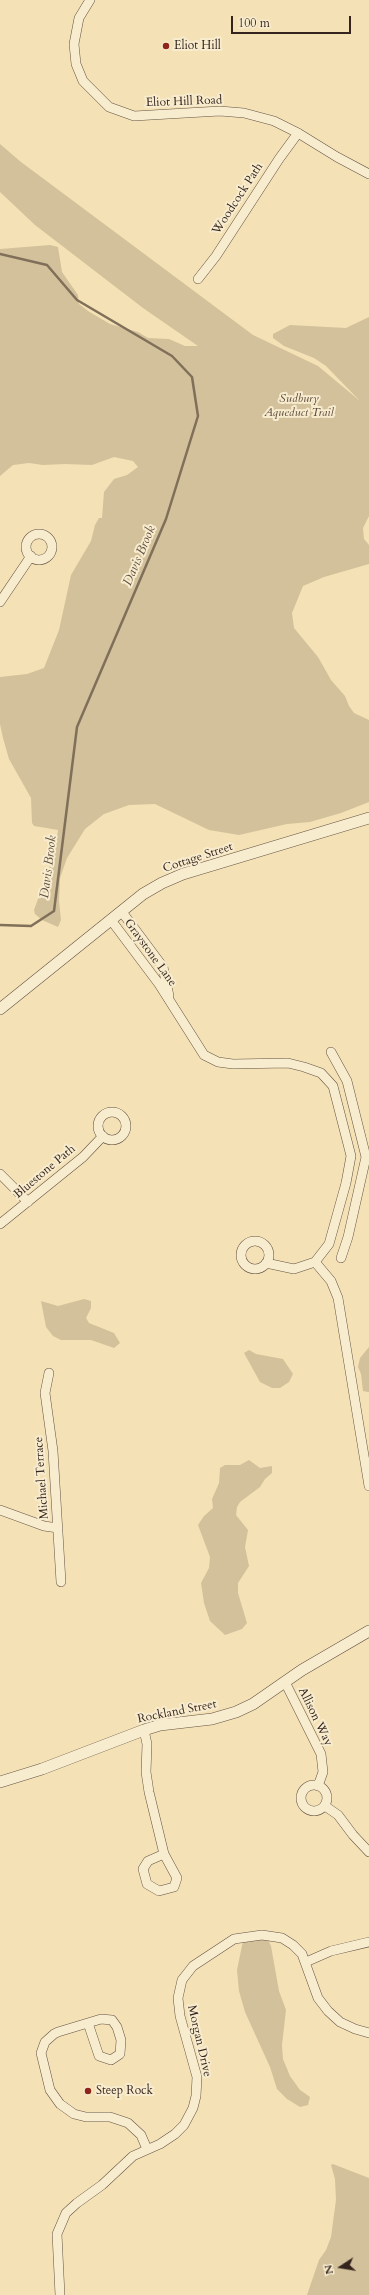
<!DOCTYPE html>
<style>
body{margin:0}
#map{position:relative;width:369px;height:2295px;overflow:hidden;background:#f4e1b5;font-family:Cardo,serif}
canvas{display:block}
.north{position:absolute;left:321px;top:2247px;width:40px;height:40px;-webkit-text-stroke:3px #f8eccf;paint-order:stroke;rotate:258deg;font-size:11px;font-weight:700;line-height:16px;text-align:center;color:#34241d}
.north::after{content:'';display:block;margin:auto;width:14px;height:18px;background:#34241d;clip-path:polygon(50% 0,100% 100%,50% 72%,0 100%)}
.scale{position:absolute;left:231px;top:16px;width:120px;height:18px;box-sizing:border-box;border:2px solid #34241d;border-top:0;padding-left:5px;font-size:12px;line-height:14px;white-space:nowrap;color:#34241d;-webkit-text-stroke:3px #f8eccf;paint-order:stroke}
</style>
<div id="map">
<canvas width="369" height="2295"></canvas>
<div class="north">N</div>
<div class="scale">100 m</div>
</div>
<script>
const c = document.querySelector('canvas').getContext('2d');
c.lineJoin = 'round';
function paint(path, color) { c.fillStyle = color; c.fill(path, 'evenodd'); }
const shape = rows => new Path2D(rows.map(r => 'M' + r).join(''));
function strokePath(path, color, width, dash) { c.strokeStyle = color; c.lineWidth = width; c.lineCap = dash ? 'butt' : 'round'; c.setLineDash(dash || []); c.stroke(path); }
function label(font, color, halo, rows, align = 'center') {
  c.font = font + ' Cardo,serif'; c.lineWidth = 4; c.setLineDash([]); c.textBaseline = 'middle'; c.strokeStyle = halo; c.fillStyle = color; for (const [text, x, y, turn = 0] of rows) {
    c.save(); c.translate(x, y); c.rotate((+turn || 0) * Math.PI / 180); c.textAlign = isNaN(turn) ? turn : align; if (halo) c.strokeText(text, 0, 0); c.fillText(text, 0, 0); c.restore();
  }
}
const green = shape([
 [0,144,21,162,253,335,318,366,360,401,326,366,314,358,284,346,273,338,273,334,290,325,346,328,369,317,369,516,363,528,364,539,369,545,369,564,324,577,303,586,292,613,294,628,318,657,331,680,345,696,349,706,354,713,369,720,369,802,341,813,310,822,287,824,239,835,209,830,155,804,129,805,104,814,85,829,67,858,60,878,59,901,61,920,58,927,42,920,35,914,34,910,49,869,56,846,58,830,34,826,32,823,31,798,9,759,3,738,0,724,0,677,27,674,44,668,59,630,71,575,91,541,95,525,99,518,102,518,104,492,114,479,127,475,138,467,133,461,114,457,92,465,65,464,43,465,29,463,13,465,0,476,0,249,50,245,58,247,62,272,78,295,79,304,88,311,110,324,138,332,148,338,169,339,185,346,198,346,143,308,35,225,0,192],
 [84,1299,91,1301,91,1308,86,1318,89,1323,114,1333,120,1343,114,1348,91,1340,61,1340,53,1336,46,1327,41,1301,58,1306],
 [369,1347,369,1392,368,1392,363,1391,361,1374,358,1367,360,1358],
 [249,1350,256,1354,283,1359,293,1374,289,1382,280,1388,272,1388,260,1382,244,1353],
 [249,1460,260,1468,272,1466,272,1473,265,1479,260,1487,240,1502,237,1507,236,1515,248,1530,245,1547,249,1566,238,1583,238,1593,247,1623,242,1629,225,1635,210,1621,204,1603,201,1583,209,1568,210,1557,198,1525,204,1516,213,1508,212,1499,219,1483,220,1468,225,1465,240,1465],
 [266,1935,271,1946,279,1991,286,2010,282,2045,283,2059,290,2076,300,2090,310,2097,308,2105,300,2107,287,2099,277,2089,270,2067,245,2012,239,1991,237,1970,243,1941],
 [333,2164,369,2178,369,2295,307,2295,319,2260,326,2250,331,2237,336,2200,335,2179,331,2165]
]);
const stream = shape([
 [0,254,47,265,77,300,172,356,192,377,198,416,166,519,77,727,54,911,31,926,0,925]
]);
const minor = shape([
 [90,0,79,18,74,44,76,64,83,81,109,107,134,116,220,111,244,113,274,121,298,133,337,157,369,174],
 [198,279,216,256,279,159,298,133],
 '26 547a13 13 0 1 1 26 0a13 13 0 1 1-26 0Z',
 [0,602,31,556],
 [122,912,163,967,169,996],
 [111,920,159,984,204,1055,218,1062,233,1064,288,1063,304,1067,321,1073,333,1086,351,1156,346,1183,329,1244,315,1262,331,1281,338,1298,369,1486],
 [331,1052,347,1081,366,1157,348,1237,341,1258],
 '98 1126a14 14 0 1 1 28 0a14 14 0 1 1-28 0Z',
 [0,1174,28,1202],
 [0,1224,83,1157,103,1136],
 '241 1255a14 14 0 1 1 28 0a14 14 0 1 1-28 0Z',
 [266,1263,294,1269,315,1262],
 [49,1373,45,1393,53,1451,61,1582],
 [0,1510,44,1526,58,1528],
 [285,1682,321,1754,323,1772,318,1786],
 [144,1730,147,1744,146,1772,149,1792,164,1854,177,1878,174,1887,159,1891,147,1884,143,1869,148,1861,164,1854],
 '301 1798a13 13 0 1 1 26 0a13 13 0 1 1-26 0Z',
 [325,1806,338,1815,353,1835,369,1852],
 [306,1962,331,1951,369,1942],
 [88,2023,99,2056,111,2060,120,2054,121,2040,117,2027,112,2020,101,2019,58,2032,54,2034,45,2042,41,2053,50,2090,60,2104,74,2114,86,2117,110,2117,128,2123,141,2135,147,2149],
 [60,2295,57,2234,66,2213,77,2203,102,2185,133,2156,160,2144,175,2134,184,2125,193,2108,196,2096,197,2077,180,2016,178,1998,182,1980,193,1966,234,1939,262,1935,282,1938,293,1945,302,1954,318,1998,328,2011,340,2022,355,2029,369,2033]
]);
const tertiary = shape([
 [0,1009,143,894,162,883,183,874,369,818],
 [0,1782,42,1769,144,1730,160,1725,212,1719,236,1712,253,1704,302,1670,369,1631]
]);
const markers = [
 [166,46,4,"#8f2418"],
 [88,2091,4,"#8f2418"]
];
const poiNames = [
 ["Eliot Hill",174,46],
 ["Steep Rock",96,2091]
];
const streetNames = [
 ["Eliot Hill Road",184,102,-2],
 ["Woodcock Path",238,199,-57],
 ["Cottage Street",198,858,-18],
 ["Graystone Lane",150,953,54],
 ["Bluestone Path",45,1172,-40],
 ["Michael Terrace",42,1478,-94],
 ["Rockland Street",177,1712,-11],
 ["Allison Way",315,1717,64],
 ["Morgan Drive",199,2041,77]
];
const parkNames = [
 ["Sudbury",299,399],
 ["Aqueduct Trail",299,413]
];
const waterNames = [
 ["Davis Brook",140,556,-67],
 ["Davis Brook",49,867,-83]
];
paint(green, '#d3c19b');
strokePath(stream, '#806f59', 2.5);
strokePath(minor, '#645343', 10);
strokePath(tertiary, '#645343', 12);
strokePath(minor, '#f8eccf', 9);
strokePath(tertiary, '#f8eccf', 11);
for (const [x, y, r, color] of markers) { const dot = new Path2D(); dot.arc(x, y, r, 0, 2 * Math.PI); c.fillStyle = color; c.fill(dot); strokePath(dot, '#f8eccf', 1.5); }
label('12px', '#34241d', '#f8eccf', poiNames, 'left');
label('12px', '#34241d', '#f8eccf', streetNames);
label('italic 12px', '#5c4b3c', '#f8eccf', parkNames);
label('italic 13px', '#605040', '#f8eccf', waterNames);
</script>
